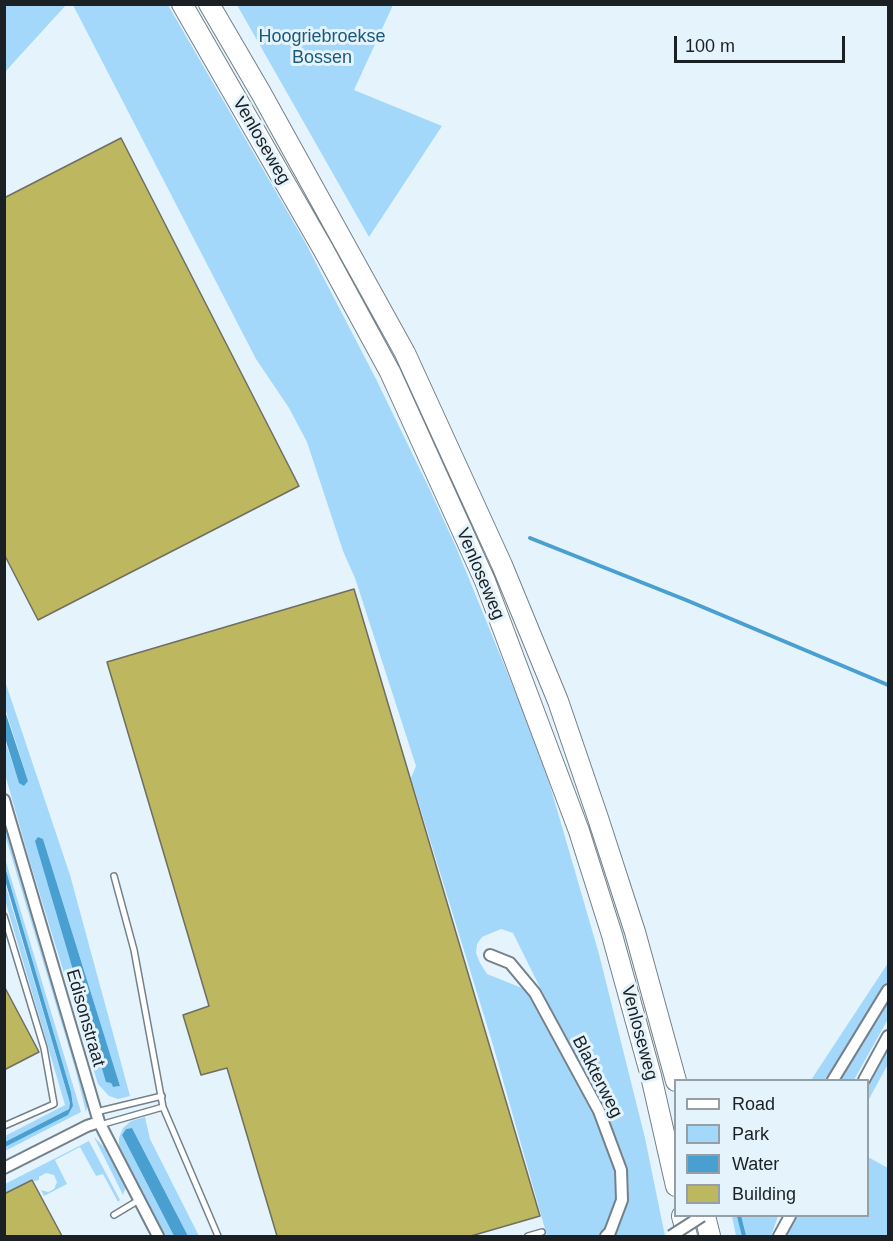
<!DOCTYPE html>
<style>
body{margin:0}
#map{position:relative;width:893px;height:1241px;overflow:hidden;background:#e5f3fd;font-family:Arial,sans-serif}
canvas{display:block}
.frame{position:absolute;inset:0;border:6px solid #1a2023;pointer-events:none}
.legend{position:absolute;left:674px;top:1079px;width:195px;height:138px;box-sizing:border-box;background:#e5f3fd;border:2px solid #949fa6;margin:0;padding:8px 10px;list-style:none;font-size:18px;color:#1a2023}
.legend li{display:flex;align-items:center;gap:12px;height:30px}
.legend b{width:30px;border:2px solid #949fa6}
.scale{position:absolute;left:674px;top:36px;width:171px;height:27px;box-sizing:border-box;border:3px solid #1a2023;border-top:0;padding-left:8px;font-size:18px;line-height:21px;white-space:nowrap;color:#1a2023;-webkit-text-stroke:4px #e5f3fd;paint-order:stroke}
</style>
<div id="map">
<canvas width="893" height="1241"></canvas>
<div class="frame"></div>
<ul class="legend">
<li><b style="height:8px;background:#fff"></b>Road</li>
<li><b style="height:16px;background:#a4d8fa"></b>Park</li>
<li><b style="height:16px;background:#489fd0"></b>Water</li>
<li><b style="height:16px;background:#bdb760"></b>Building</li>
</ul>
<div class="scale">100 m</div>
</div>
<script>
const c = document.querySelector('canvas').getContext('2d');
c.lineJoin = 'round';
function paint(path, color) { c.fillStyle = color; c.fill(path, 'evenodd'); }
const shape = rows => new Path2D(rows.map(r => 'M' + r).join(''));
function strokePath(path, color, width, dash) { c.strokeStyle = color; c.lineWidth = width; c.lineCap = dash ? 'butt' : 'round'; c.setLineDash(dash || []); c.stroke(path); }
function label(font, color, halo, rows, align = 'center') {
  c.font = font + ' Arial,sans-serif'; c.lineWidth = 6; c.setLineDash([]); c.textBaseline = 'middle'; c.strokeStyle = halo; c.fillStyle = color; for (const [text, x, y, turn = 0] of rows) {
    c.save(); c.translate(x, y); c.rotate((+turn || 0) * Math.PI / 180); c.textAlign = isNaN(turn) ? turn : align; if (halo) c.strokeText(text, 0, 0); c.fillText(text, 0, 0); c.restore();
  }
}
const green = shape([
 [5,5,66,5,5,72],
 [73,5,168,5,305,242,376,379,429,488,456,547,527,721,549,782,599,954,645,1138,665,1236,611,1236,622,1218,628,1198,628,1176,623,1155,604,1110,565,1038,513,933,501,929,482,937,477,944,476,953,480,963,487,974,522,988,534,1000,589,1104,615,1165,618,1198,608,1224,600,1235,547,1236,493,1045,411,778,416,766,355,578,343,551,307,442,289,408,256,359],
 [237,5,393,5,354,90,442,126,369,237],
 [5,684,6,684,70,875,130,1096,118,1099,109,1096,98,1084,29,859,5,774,4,738,19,782,24,786,28,781,5,708],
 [38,837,43,839,120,1086,113,1087,111,1083],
 [4,814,88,1105,86,1112,75,1068,5,835],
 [4,855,81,1112,5,1151,5,1147,68,1115,73,1106,71,1092,5,867],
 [4,880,70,1103,69,1109,5,1142,5,1136,65,1105,5,900],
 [888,963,888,983,827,1080,811,1080],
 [888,999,888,1019,854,1080,834,1080],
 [888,1048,888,1064,868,1101,868,1083],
 [145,1117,150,1139,199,1236,188,1236,132,1128,126,1129,122,1135,174,1236,165,1236,119,1148,119,1138,123,1128,131,1121],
 [94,1137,104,1147,126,1187,123,1195],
 [89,1141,120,1200,118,1202,103,1174,96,1176,80,1147,55,1160,67,1184,44,1196,41,1190,48,1192,54,1189,57,1182,54,1175,46,1173,39,1177,39,1180,34,1181,32,1179,5,1194,5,1184],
 [868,1157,888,1168,888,1236,786,1236,796,1216,868,1216],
 [732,1216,778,1216,771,1236,736,1236]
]);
const water = shape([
 [4,708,28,781,24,786,19,783,5,738],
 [38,837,43,839,120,1086,113,1087,111,1083,106,1082,35,841],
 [5,867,71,1092,73,1106,68,1115,5,1147,5,1142,69,1109,70,1103,5,880],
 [132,1128,188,1236,174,1236,122,1135,126,1129]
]);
const stream = shape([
 [530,538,686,600,888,685],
 [739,1216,744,1236]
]);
const building = shape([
 [121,138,299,486,38,620,4,554,4,198,121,138],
 [354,589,540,1216,471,1236,277,1236,227,1068,201,1075,183,1015,209,1006,107,662,354,589],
 [4,986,39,1052,4,1070,4,986],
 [32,1180,62,1236,4,1236,4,1194,32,1180]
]);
const lane = shape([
 [114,876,134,950,163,1107,218,1236],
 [4,916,44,1048,54,1104,4,1126],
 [96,1112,162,1096],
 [100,1125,163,1107],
 [114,1215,139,1200],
 [528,1236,542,1232]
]);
const street = shape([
 [4,800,99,1122,158,1236],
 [490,955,510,963,535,993,599,1111,621,1170,622,1200,610,1232,606,1236],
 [833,1080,888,990],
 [864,1080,888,1036],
 [4,1168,87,1126,99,1122],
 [779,1236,790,1216]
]);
const highway = shape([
 [182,4,323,249,390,372,485,581,579,831,612,935,651,1076,676,1186],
 [209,4,261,93,405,353,502,565,558,701,598,818,635,932,676,1081],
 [682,1216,687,1236],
 [705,1216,710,1236]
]);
const streetBridge = shape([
 [671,1236,702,1216]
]);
const parkNames = [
 ["Hoogriebroekse",322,37],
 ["Bossen",322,58]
];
const streetNames = [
 ["Venloseweg",261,141,60],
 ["Venloseweg",480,574,67],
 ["Edisonstraat",85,1018,74],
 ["Venloseweg",639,1033,75],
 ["Blakterweg",597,1077,63]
];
paint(green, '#a4d8fa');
paint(water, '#489fd0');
strokePath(stream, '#489fd0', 4);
paint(building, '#bdb760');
strokePath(building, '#6f6e61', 1.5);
strokePath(lane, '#748189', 8);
strokePath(street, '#748189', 14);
strokePath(highway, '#748189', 22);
strokePath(lane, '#fff', 5);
strokePath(street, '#fff', 10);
strokePath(highway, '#fff', 20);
strokePath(streetBridge, '#748189', 14, []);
strokePath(streetBridge, '#fff', 10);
label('18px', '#1a5a7c', '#e5f3fd', parkNames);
label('18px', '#1a2023', '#e5f3fd', streetNames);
</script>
